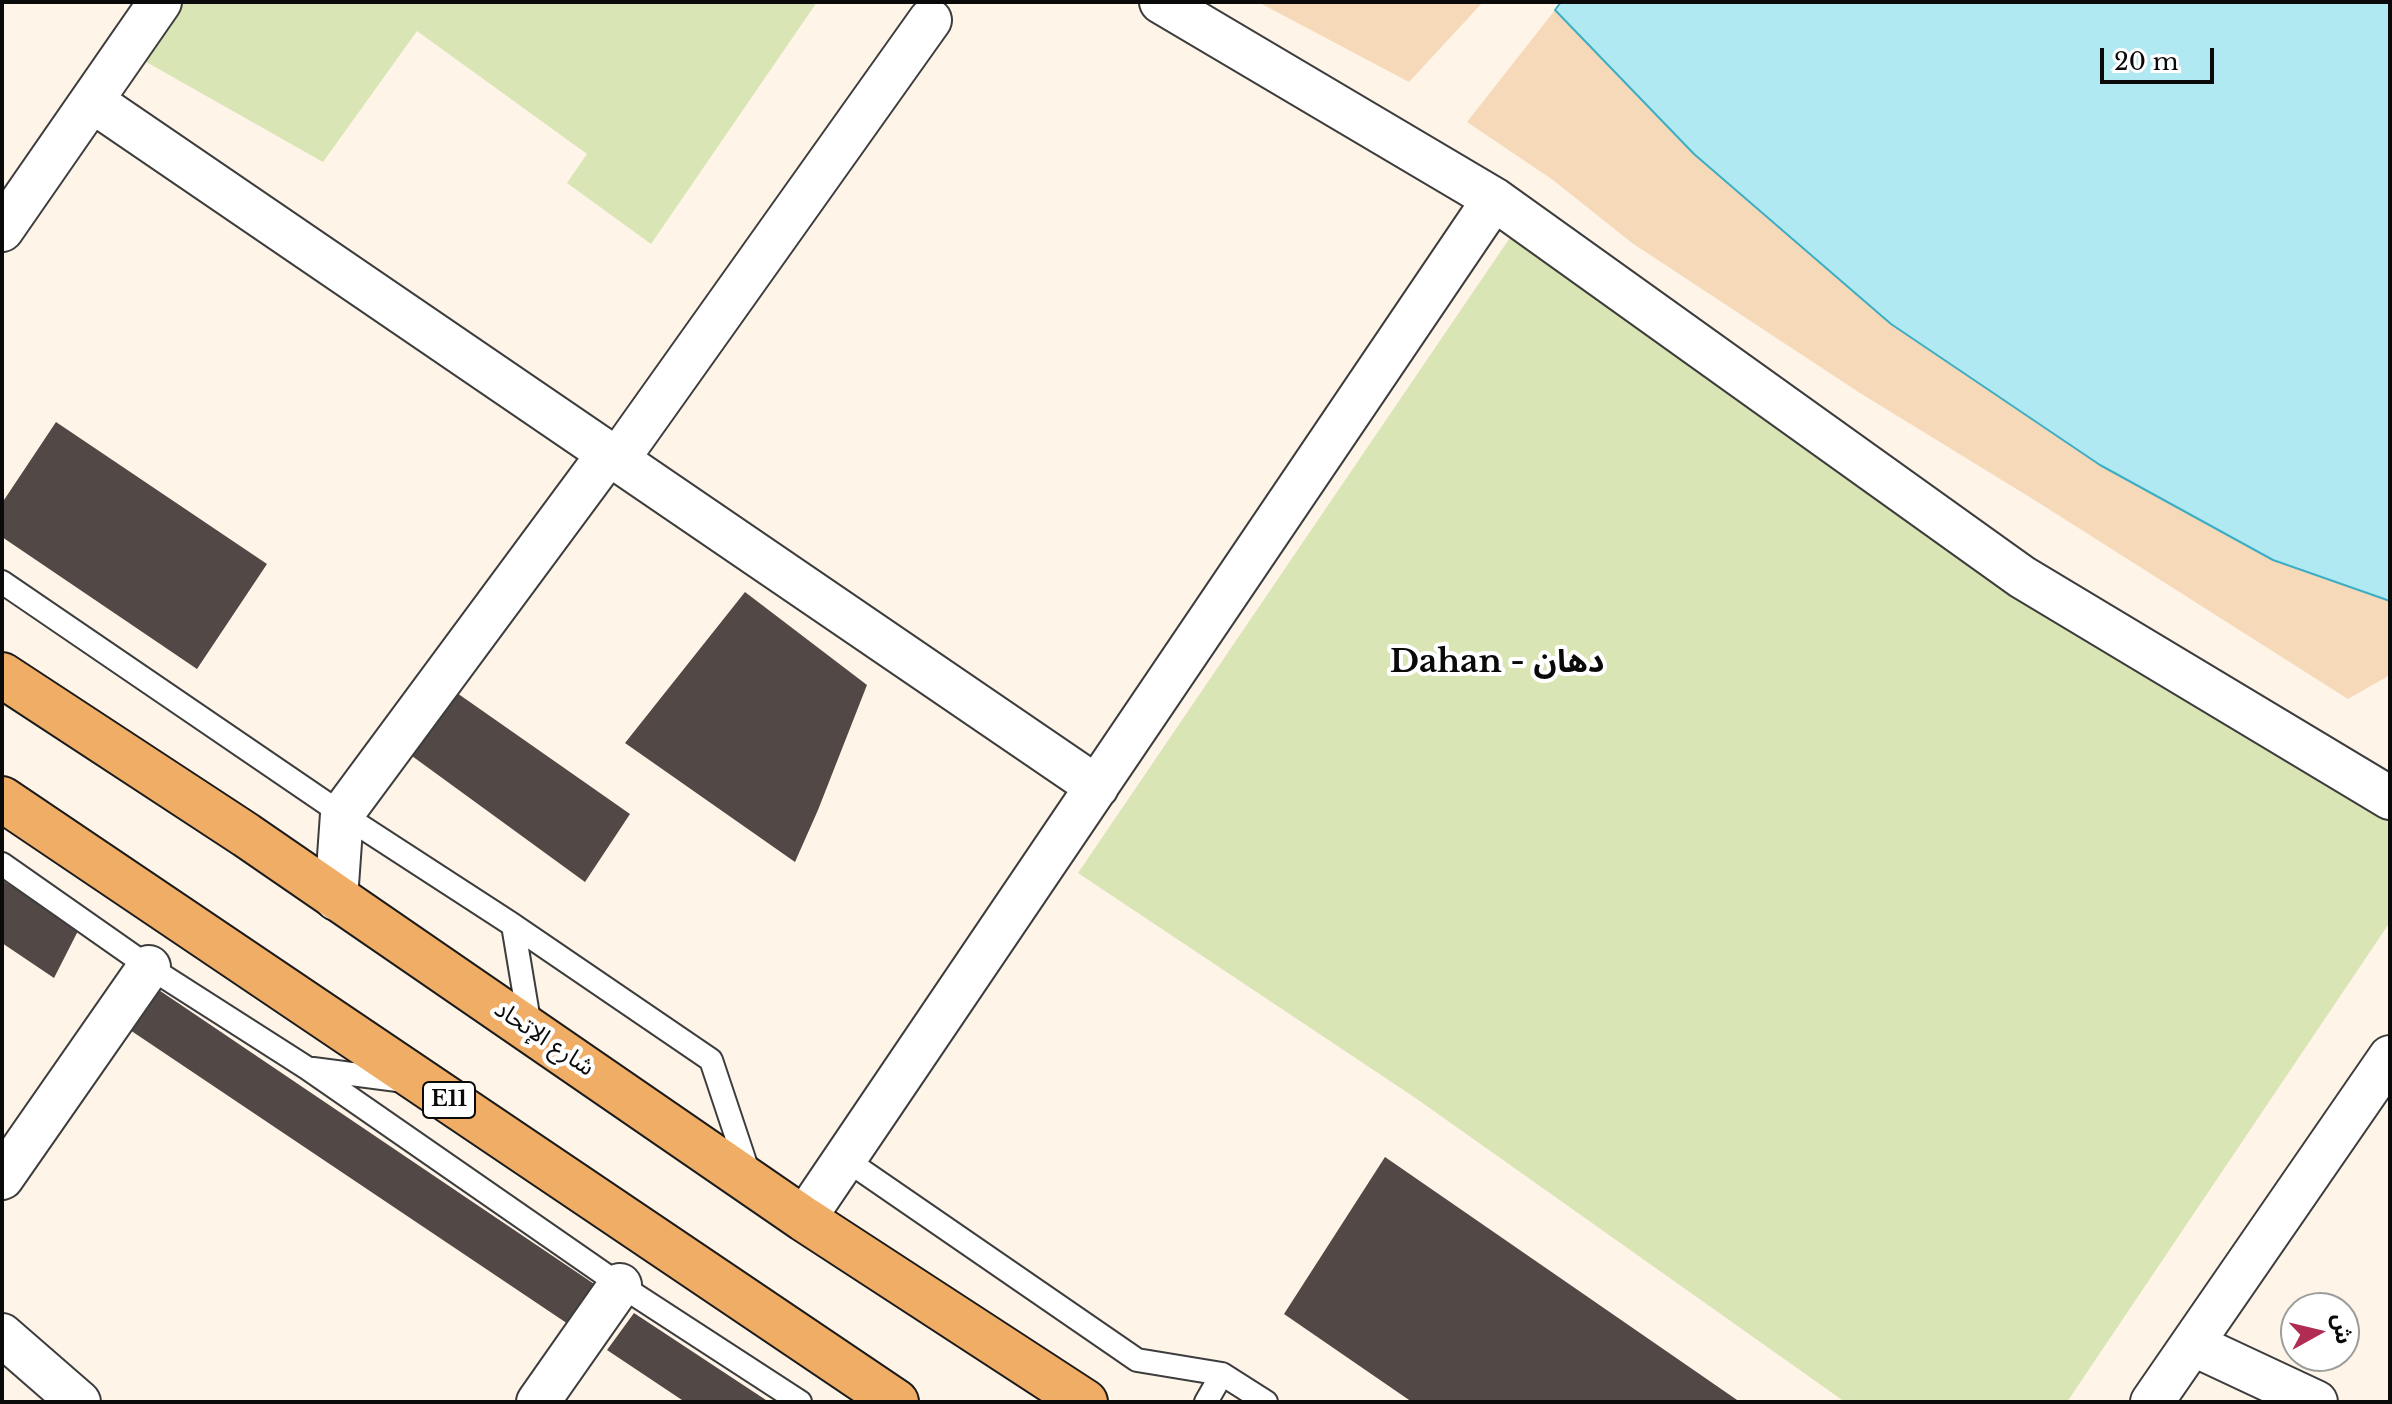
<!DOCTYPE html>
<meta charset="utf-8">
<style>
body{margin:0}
#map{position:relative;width:2392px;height:1404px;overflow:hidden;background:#fef4e8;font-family:"Libre Baskerville","Noto Sans Arabic",serif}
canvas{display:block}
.frame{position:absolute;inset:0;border:4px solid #0a0a0a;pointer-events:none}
.north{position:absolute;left:2280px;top:1292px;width:80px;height:80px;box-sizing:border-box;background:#fff;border:2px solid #9d9d9d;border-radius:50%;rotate:82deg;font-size:22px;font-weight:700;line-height:32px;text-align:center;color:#0a0a0a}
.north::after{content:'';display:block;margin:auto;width:28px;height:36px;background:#b02c52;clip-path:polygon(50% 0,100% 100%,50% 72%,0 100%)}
.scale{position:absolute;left:2100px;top:48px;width:114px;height:36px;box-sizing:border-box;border:4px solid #0a0a0a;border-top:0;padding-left:10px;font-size:24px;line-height:28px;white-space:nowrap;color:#0a0a0a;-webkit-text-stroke:6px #fff;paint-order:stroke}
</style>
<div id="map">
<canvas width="2392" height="1404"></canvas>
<div class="frame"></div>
<div class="north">ش</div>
<div class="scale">20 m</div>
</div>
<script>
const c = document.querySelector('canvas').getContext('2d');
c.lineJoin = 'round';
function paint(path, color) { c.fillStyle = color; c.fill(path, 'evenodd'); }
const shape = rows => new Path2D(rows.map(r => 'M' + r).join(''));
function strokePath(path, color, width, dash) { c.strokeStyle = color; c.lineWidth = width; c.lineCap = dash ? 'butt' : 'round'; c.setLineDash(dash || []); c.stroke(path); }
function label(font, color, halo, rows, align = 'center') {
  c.font = font + ' "Libre Baskerville","Noto Sans Arabic",serif'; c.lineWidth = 8; c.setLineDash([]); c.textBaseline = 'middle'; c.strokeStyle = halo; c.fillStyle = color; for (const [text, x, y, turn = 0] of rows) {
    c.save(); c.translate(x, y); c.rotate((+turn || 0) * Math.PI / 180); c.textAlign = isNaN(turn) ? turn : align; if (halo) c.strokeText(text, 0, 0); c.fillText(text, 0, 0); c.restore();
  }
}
const green = shape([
 [152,2,817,2,651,244,567,183,587,154,417,31,323,162,118,46],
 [1522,220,2390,807,2390,922,2067,1402,1845,1402,1414,1097,1078,873]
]);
const sand = shape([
 [1258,2,1483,2,1409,82],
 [1555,10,1694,154,1891,324,2273,560,2390,601,2390,675,2348,699,2036,501,1860,393,1632,243,1553,180,1467,122]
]);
const water = shape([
 [1561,2,2390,2,2390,601,2273,560,2100,465,1891,324,1694,154,1555,10,1561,2]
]);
const building = shape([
 [56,422,267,564,197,669,2,537,2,503],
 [745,592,867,685,818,810,795,862,625,743],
 [447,686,630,814,585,882,401,748],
 [2,880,79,929,54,978,2,943],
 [147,982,609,1294,580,1332,121,1024],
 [1385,1157,1740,1402,1412,1402,1284,1314],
 [634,1313,769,1402,685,1402,607,1350]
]);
const service = shape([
 [2,582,342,814,513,925,711,1060,749,1174],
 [2,864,149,967,307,1068,620,1285,800,1402],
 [513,925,530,1027],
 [313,1069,405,1081],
 [845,1159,1137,1360,1222,1374,1266,1402],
 [1206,1402,1222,1374]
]);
const minor = shape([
 [1161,2,1494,199,2022,577,2390,798],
 [92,101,1097,787],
 [2,230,160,2],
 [617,460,930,20],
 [336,899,342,814,609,453],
 [2,1178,149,967],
 [804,1219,1494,199],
 [2,1335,79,1402],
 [2192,1344,2316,1402],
 [538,1402,620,1285],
 [2152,1402,2390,1057]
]);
const primary = shape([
 [2,675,246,835,804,1219,1085,1402],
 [2,799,896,1402]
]);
const shields = [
 [449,1100,52]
];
const shieldNames = [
 ["E11",449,1100]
];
const streetNames = [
 ["شارع الإتحاد",544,1039,34]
];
const districtNames = [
 ["Dahan - دهان",1497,663]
];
paint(green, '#d9e5b5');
paint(sand, '#f6d9b8');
paint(water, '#b0e9f1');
strokePath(water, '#3caec4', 2);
paint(building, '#524947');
strokePath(service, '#3d3d3d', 26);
strokePath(minor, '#3d3d3d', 46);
strokePath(primary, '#1b1b1b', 48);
strokePath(service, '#fff', 22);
strokePath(minor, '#fff', 42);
strokePath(primary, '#f0ad66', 44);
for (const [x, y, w] of shields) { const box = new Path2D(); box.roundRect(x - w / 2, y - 18, w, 36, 6); c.fillStyle = '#fff'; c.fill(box); strokePath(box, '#0a0a0a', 2); }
label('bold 22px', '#0a0a0a', null, shieldNames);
label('24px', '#0a0a0a', '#fff', streetNames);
label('bold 32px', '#0a0a0a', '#fff', districtNames);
</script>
